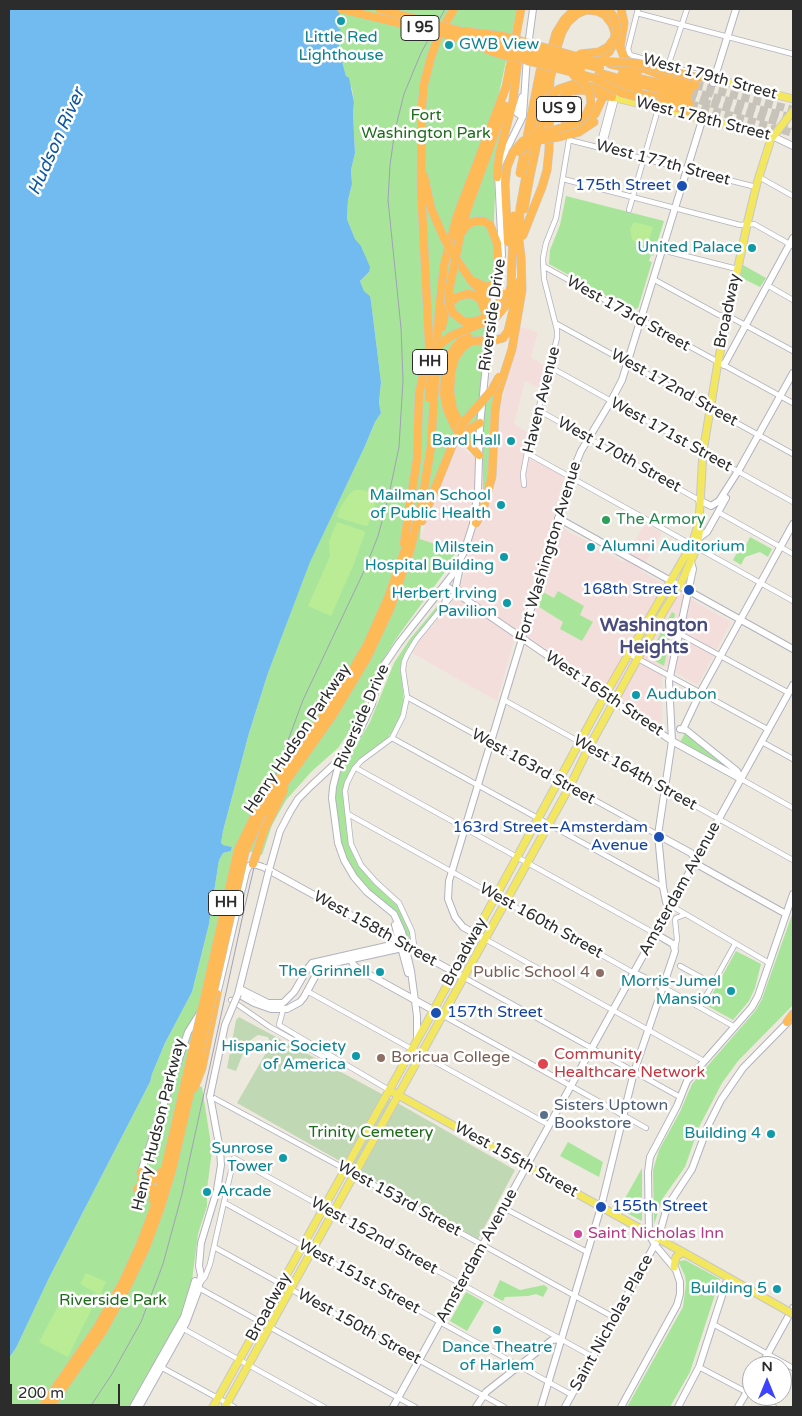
<!DOCTYPE html>
<meta charset="utf-8">
<style>
body{margin:0}
#map{position:relative;width:802px;height:1416px;overflow:hidden;background:#eee9de;font-family:"Varela Round",sans-serif}
canvas{display:block}
.frame{position:absolute;inset:0;border:10px solid #2c2c2c;pointer-events:none}
.north{position:absolute;left:742px;top:1356px;width:50px;height:50px;box-sizing:border-box;background:#fff;border:1px solid #ababab;border-radius:50%;rotate:0deg;font-size:14px;font-weight:700;line-height:20px;text-align:center;color:#2c2c2c}
.north::after{content:'';display:block;margin:auto;width:18px;height:22px;background:#3d43fc;clip-path:polygon(50% 0,100% 100%,50% 72%,0 100%)}
.scale{position:absolute;left:10px;top:1384px;width:110px;height:22px;box-sizing:border-box;border:2px solid #2c2c2c;border-top:0;padding-left:6px;font-size:15px;line-height:18px;white-space:nowrap;color:#2c2c2c;-webkit-text-stroke:4px #fff;paint-order:stroke}
</style>
<div id="map">
<canvas width="802" height="1416"></canvas>
<div class="frame"></div>
<div class="north">N</div>
<div class="scale">200 m</div>
</div>
<script>
const c = document.querySelector('canvas').getContext('2d');
c.lineJoin = 'round';
function paint(path, color) { c.fillStyle = color; c.fill(path, 'evenodd'); }
const shape = rows => new Path2D(rows.map(r => 'M' + r).join(''));
function strokePath(path, color, width, dash) { c.strokeStyle = color; c.lineWidth = width; c.lineCap = dash ? 'butt' : 'round'; c.setLineDash(dash || []); c.stroke(path); }
function label(font, color, halo, rows, align = 'center') {
  c.font = font + ' "Varela Round",sans-serif'; c.lineWidth = 5; c.setLineDash([]); c.textBaseline = 'middle'; c.strokeStyle = halo; c.fillStyle = color; for (const [text, x, y, turn = 0] of rows) {
    c.save(); c.translate(x, y); c.rotate((+turn || 0) * Math.PI / 180); c.textAlign = isNaN(turn) ? turn : align; if (halo) c.strokeText(text, 0, 0); c.fillText(text, 0, 0); c.restore();
  }
}
const medical = shape([
 [520,327,538,332,531,357,545,366,540,388,525,381,514,424,530,434,524,459,531,459,557,471,564,478,552,522,623,562,645,523,662,533,641,571,731,622,698,685,662,665,662,727,604,686,517,630,497,701,412,653,420,640,454,600,471,557,420,539,458,439,468,454,494,461,499,412]
]);
const green = shape([
 [342,9,517,9,497,103,509,108,494,159,495,195,493,244,497,268,487,308,480,390,496,391,490,430,489,473,483,499,483,445,472,443,458,427,454,433,422,511,420,539,456,551,450,565,398,636,376,671,367,698,353,726,338,748,312,771,286,800,272,825,262,855,237,848,183,1082,202,1087,212,1151,207,1189,207,1206,198,1234,191,1288,182,1315,174,1330,135,1402,129,1407,9,1407,9,1358,16,1348,49,1278,150,1082,152,1074,165,1043,192,992,209,924,219,860,223,853,231,851,232,847,222,845,221,843,223,831,249,733,268,673,310,561,365,446,375,422,381,413,379,403,381,382,371,301,370,296,364,291,360,281,369,272,363,250,355,239,347,219,348,200,352,184,351,170,355,153,353,113,354,102,352,89,346,76,340,54,339,39,337,34,337,20],
 [566,196,664,221,653,256,651,255,649,261,652,262,638,308,632,310,549,264,550,250,560,225],
 [743,265,766,278,760,287,740,277],
 [750,537,772,549,768,557,760,552,745,557,741,565,733,560,739,549,743,551],
 [558,591,584,606,580,615,593,622,582,641,560,629,563,622,539,607,543,592,554,598],
 [439,604,441,606,407,649,403,658,401,672,404,703,398,723,387,739,364,756,353,767,346,780,343,793,347,832,352,853,361,868,371,881,397,905,409,929,411,940,410,942,408,941,399,921,362,883,349,865,341,843,335,793,340,773,370,722,394,663,410,639],
 [672,612,675,614,664,666,648,657],
 [685,733,726,764,727,768,680,742],
 [793,912,793,1005,738,1061,722,1083,699,1127,685,1167,663,1198,654,1224,653,1170,659,1150,680,1112,692,1084,756,1010,762,999],
 [736,951,761,964,755,988,749,1001,733,1020,706,1005],
 [568,1142,603,1162,599,1177,560,1156],
 [642,1168,642,1221,619,1209],
 [685,1260,720,1279,690,1372,670,1407,627,1407,683,1307,686,1284,685,1276,679,1263,680,1261],
 [500,1280,520,1290,544,1285,548,1288,543,1297,536,1294,528,1296,505,1297,503,1301,493,1296],
 [466,1292,484,1302,467,1331,450,1321]
]);
const cemetery = shape([
 [239,1017,380,1093,515,1170,478,1239,237,1103,267,1051,270,1042,268,1037,258,1035,252,1039,244,1051,236,1071,227,1068,236,1020]
]);
const pitch = shape([
 [634,222,653,227,647,246,637,244,632,239,630,229],
 [363,490,378,495,368,525,365,526,337,517,340,508,350,493,355,490],
 [337,522,364,531,365,533,353,566,331,616,308,606,330,556,329,541],
 [86,1273,106,1282,100,1295,80,1284],
 [67,1289,94,1304,68,1357,39,1342]
]);
const water = shape([
 [9,9,342,9,337,20,337,27,341,30,337,32,337,34,339,39,340,54,346,76,349,78,354,102,353,113,355,153,351,170,352,184,348,200,347,219,355,239,361,246,370,267,369,272,360,281,364,291,370,296,371,301,381,382,379,403,381,413,375,422,365,446,310,562,268,673,249,733,223,831,221,843,223,845,232,847,231,851,223,853,219,860,209,924,192,992,165,1043,152,1074,150,1082,49,1278,16,1348,9,1358]
]);
const secondaryTunnel = shape([
 [704,114,713,83]
]);
const highwayTunnel = shape([
 [695,85,793,110],
 [690,91,793,118],
 [688,97,793,126],
 [690,104,793,133]
]);
const street = shape([
 [638,9,628,49,630,55,701,75],
 [637,13,793,54],
 [668,66,687,9],
 [599,146,612,97],
 [603,147,616,98],
 [759,177,793,196],
 [563,179,740,225,754,224,793,246],
 [629,210,658,109],
 [662,250,737,269],
 [543,266,793,403],
 [653,279,719,315,732,318,793,351],
 [767,285,793,300],
 [555,323,793,454],
 [550,367,793,502],
 [538,410,699,500],
 [527,453,793,601],
 [524,485,523,474,527,453,557,338,557,330,544,279,543,258,546,243,556,218,569,140,756,187],
 [718,512,793,554],
 [680,634,789,693],
 [629,654,769,730],
 [407,697,658,835],
 [504,700,793,860],
 [392,738,663,887],
 [762,742,793,759],
 [356,768,656,934],
 [741,779,793,808],
 [348,814,634,973],
 [670,905,769,963],
 [485,939,704,1061],
 [675,949,677,939,675,920,676,918,684,915],
 [411,951,414,945,412,931,399,903,376,882,361,865,351,844,345,791,347,783,354,769,361,761,392,738,403,716,407,697,403,670,404,662,407,655,416,640,450,598,453,595,459,595],
 [680,966,713,984],
 [463,977,680,1097],
 [663,987,735,1027],
 [307,991,549,1125],
 [231,1000,270,1027,338,1065,343,1064],
 [700,1007,735,944],
 [283,1010,279,1025,389,1090],
 [442,1015,571,1086,646,1128],
 [210,1096,345,1169,615,1318],
 [225,1203,572,1395],
 [504,1208,587,1252],
 [214,1247,504,1407],
 [200,1283,205,1277,210,1264,234,1158,593,1357],
 [197,1287,415,1407],
 [713,1324,793,1368],
 [182,1328,324,1407],
 [159,1366,234,1407],
 [699,1367,752,1395],
 [754,1396,774,1407]
]);
const secondary = shape([
 [528,46,533,9],
 [713,83,736,9],
 [522,97,517,113,520,115,523,114],
 [772,136,793,146],
 [500,163,523,116,527,56],
 [492,312,502,255,498,173],
 [724,365,793,238],
 [699,500,711,506,719,501,740,468,793,373],
 [558,518,793,649],
 [473,522,478,491,480,425,490,324],
 [700,537,707,532,726,498],
 [460,567,456,586,457,589,461,592],
 [446,586,672,741,741,779],
 [444,608,447,595,446,586],
 [680,729,686,730,737,771,741,779],
 [683,729,700,693,793,524],
 [658,835,691,853,700,866,786,914],
 [265,868,463,977],
 [269,870,280,831,290,812,298,799,312,785,339,760],
 [268,874,238,994,254,1003,271,1009,287,1009,300,1002,304,997,317,973,325,965,407,947],
 [670,905,666,902,663,887,658,835,672,741,669,681,693,569,691,562],
 [395,925,408,973],
 [485,939,463,927,455,917,448,899,449,881,572,473,581,451,611,401,622,380,704,114],
 [350,957,353,964,357,968,442,1015],
 [634,973,663,987],
 [240,989,268,1003,283,1003,294,992,308,968,312,963,400,943],
 [215,998,217,994,221,978,246,872,249,866,253,864],
 [417,1039,417,1016,411,971,402,932,394,914,367,892,354,877,344,860,338,843,332,798,333,787,340,759,358,734,372,704,380,671,399,643,453,574,464,552,473,524],
 [141,1172,188,1032,200,1013],
 [761,1366,793,1308],
 [133,1407,184,1317,195,1281],
 [139,1407,186,1323,198,1291,201,1275,199,1266,201,1243,217,1190,221,1165,220,1150,210,1096],
 [393,1407,793,685],
 [476,1407,486,1392,552,1340,561,1339],
 [541,1407,601,1207,634,1072,675,951,673,944,656,934],
 [565,1407,658,1239,667,1207,692,1169,708,1126,721,1100,743,1068,790,1020],
 [621,1407,677,1305,680,1294,680,1282,676,1270,655,1245,649,1234,648,1172,650,1157,677,1106,687,1081,752,1007,758,996,793,894],
 [678,1407,699,1367,728,1277,731,1279],
 [738,1407,752,1383]
]);
const primary = shape([
 [715,79,793,99],
 [612,97,772,136],
 [389,1090,690,1256],
 [674,1267,676,1257,683,1252],
 [213,1407,431,1015,608,690,692,544,699,522,703,452,718,362,748,220,757,183,771,139,793,111],
 [225,1407,570,786,587,751,662,614,682,581,697,547,700,528]
]);
const highway = shape([
 [621,9,624,23,620,47,624,57,632,64,669,78],
 [610,64,638,71],
 [599,73,688,97],
 [622,74,690,91],
 [666,78,695,85],
 [699,78,715,79],
 [602,80,638,90],
 [559,89,574,84,613,90],
 [630,92,690,104],
 [602,99,595,114,582,124,571,124,565,121,561,114,559,106,561,100,565,95,571,91,582,90,612,97],
 [659,103,695,113,703,118],
 [558,137,579,132,594,122],
 [507,167,505,184,508,242],
 [520,173,540,71],
 [424,176,431,208,444,238],
 [497,177,499,156,513,101,519,51],
 [524,209,530,176],
 [462,232,467,225,475,221,483,221,490,225,497,243,499,269],
 [523,235,542,187,547,170,549,150,550,80,558,44,562,32,568,22,577,14,586,10,597,11,605,15,612,24,615,33,614,43,609,52,601,57,592,60],
 [460,236,467,210,505,106],
 [457,260,472,282,483,292,490,309],
 [476,282,486,287,496,285],
 [496,317,506,305,511,286,514,216],
 [442,327,445,313,449,304,457,297,467,294,474,295,481,300,490,327],
 [467,335,456,346,449,357,445,377,444,394,447,409,455,427,462,437,479,455],
 [503,338,508,331,520,281],
 [471,341,462,348,455,358,451,373,450,392,453,410,461,425,465,428,470,429,480,423],
 [429,398,430,362,421,187,422,105,424,84,431,57,440,32,454,9],
 [422,521,452,446],
 [476,523,483,510,492,476,495,411,498,393,512,349,522,290,521,256,519,241,520,208,545,72,556,33,564,20,575,9],
 [404,543,417,459,419,394],
 [289,765,335,700,367,645,388,598,409,538],
 [292,773,333,715,367,658,390,609,410,551,422,501,431,447,439,312,444,265,457,216,506,87,521,9],
 [787,1022,793,1014],
 [194,1088,202,1068,217,994],
 [141,1172,147,1179,152,1180,159,1178,161,1172],
 [142,1179,153,1189,154,1195,153,1200],
 [137,1189,142,1185,150,1185],
 [42,1407,97,1328,123,1282,140,1245,154,1208,165,1169,192,1053],
 [50,1407,103,1331,129,1283,146,1247,160,1209,172,1170,199,1055]
]);
const rail = shape([
 [90,1407,112,1374,141,1322,163,1264,182,1194,244,910,277,770,303,700,365,569,378,536,388,499,399,447,403,380,401,328,388,200,390,165,395,130,404,94,421,53,445,9]
]);
const secondaryBridge = shape([
 [253,864,263,867],
 [268,874,269,870],
 [210,1096,225,1025,238,994]
]);
const primaryBridge = shape([
 [690,1256,793,1314]
]);
const highwayBridge = shape([
 [341,9,498,47,528,61,602,80],
 [379,9,464,32],
 [461,31,503,36,593,61,636,63,699,78],
 [485,38,518,43],
 [480,46,493,52,513,58],
 [513,46,600,68],
 [522,54,581,69],
 [580,54,599,52,608,47,614,39,617,31,616,24,614,17,608,9],
 [597,80,622,93,659,103],
 [519,152,524,147,534,141,558,137],
 [507,167,513,152,523,141,536,135,572,125,580,121,586,115,591,104,590,93,585,83,573,75],
 [530,176,544,110,550,97,559,89],
 [460,236,449,291,449,303,453,313,463,321,471,322,480,320,493,312,504,294],
 [444,238,456,260],
 [471,341,496,340,503,338],
 [419,394,425,367,430,356,438,346,451,336,496,317],
 [452,446,464,422,492,390,499,377],
 [253,864,264,830,284,790],
 [192,1053,238,850,256,813,289,765],
 [199,1055,245,852,261,816,292,773]
]);
const markers = [
 [341,21,5,"#0f9aa8"],
 [449,45,5,"#0f9aa8"],
 [682,186,6,"#1a4fb4"],
 [752,248,5,"#0f9aa8"],
 [511,441,5,"#0f9aa8"],
 [501,505,5,"#0f9aa8"],
 [606,520,5,"#2e9e5b"],
 [591,547,5,"#0f9aa8"],
 [504,557,5,"#0f9aa8"],
 [689,590,6,"#1a4fb4"],
 [507,603,5,"#0f9aa8"],
 [636,695,5,"#0f9aa8"],
 [659,837,6,"#1a4fb4"],
 [380,972,5,"#0f9aa8"],
 [600,973,5,"#8d6e63"],
 [731,991,5,"#0f9aa8"],
 [436,1013,6,"#1a4fb4"],
 [356,1056,5,"#0f9aa8"],
 [381,1058,5,"#8d6e63"],
 [543,1064,6,"#e0444e"],
 [544,1115,5,"#5c6f8a"],
 [771,1134,5,"#0f9aa8"],
 [283,1158,5,"#0f9aa8"],
 [207,1192,5,"#0f9aa8"],
 [601,1207,6,"#1a4fb4"],
 [578,1234,5,"#d1479c"],
 [777,1289,5,"#0f9aa8"],
 [497,1330,5,"#0f9aa8"]
];
const shields = [
 [420,28,38],
 [559,109,45],
 [430,362,35],
 [226,903,35]
];
const shieldNames = [
 ["I 95",420,28],
 ["US 9",559,109],
 ["HH",430,362],
 ["HH",226,903]
];
const cultureNames = [
 ["Little Red",341,38,"center"],
 ["Lighthouse",341,56,"center"],
 ["GWB View",459,45,"left"],
 ["United Palace",742,248],
 ["Bard Hall",501,441],
 ["Mailman School",491,496],
 ["of Public Health",491,514],
 ["Alumni Auditorium",601,547,"left"],
 ["Milstein",494,548],
 ["Hospital Building",494,566],
 ["Herbert Irving",497,594],
 ["Pavilion",497,612],
 ["Audubon",646,695,"left"],
 ["The Grinnell",370,972],
 ["Morris-Jumel",721,982],
 ["Mansion",721,1000],
 ["Hispanic Society",346,1047],
 ["of America",346,1065],
 ["Building 4",761,1134],
 ["Sunrose",273,1149],
 ["Tower",273,1167],
 ["Arcade",217,1192,"left"],
 ["Building 5",767,1289],
 ["Dance Theatre",497,1348,"center"],
 ["of Harlem",497,1366,"center"]
];
const streetNames = [
 ["West 179th Street",710,77,15],
 ["West 178th Street",703,119,14],
 ["West 177th Street",663,163,15],
 ["Broadway",728,311,-78],
 ["West 173rd Street",628,314,29],
 ["Riverside Drive",493,315,-82],
 ["West 172nd Street",674,388,29],
 ["Haven Avenue",542,400,-76],
 ["West 171st Street",671,435,29],
 ["West 170th Street",619,455,29],
 ["Fort Washington Avenue",549,552,-73],
 ["West 165th Street",604,694,34],
 ["Riverside Drive",362,717,-66],
 ["Henry Hudson Parkway",298,739,-56],
 ["West 163rd Street",533,767,29],
 ["West 164th Street",635,773,29],
 ["Amsterdam Avenue",680,889,-61],
 ["West 160th Street",541,921,29],
 ["West 158th Street",375,929,29],
 ["Broadway",465,952,-61],
 ["Henry Hudson Parkway",159,1125,-76],
 ["West 155th Street",516,1160,29],
 ["West 153rd Street",399,1199,29],
 ["West 152nd Street",374,1236,29],
 ["Amsterdam Avenue",477,1256,-61],
 ["West 151st Street",359,1277,29],
 ["Broadway",269,1307,-61],
 ["Saint Nicholas Place",612,1323,-61],
 ["West 150th Street",359,1327,29]
];
const parkNames = [
 ["Fort",426,116],
 ["Washington Park",426,134],
 ["Trinity Cemetery",371,1133],
 ["Riverside Park",113,1301]
];
const transitNames = [
 ["175th Street",671,186],
 ["168th Street",678,590],
 ["163rd Street–Amsterdam",648,828],
 ["Avenue",648,846],
 ["157th Street",447,1013,"left"],
 ["155th Street",612,1207,"left"]
];
const leisureNames = [
 ["The Armory",616,520]
];
const educationNames = [
 ["Public School 4",590,973],
 ["Boricua College",391,1058,"left"]
];
const healthNames = [
 ["Community",554,1055],
 ["Healthcare Network",554,1073]
];
const serviceNames = [
 ["Sisters Uptown",554,1106],
 ["Bookstore",554,1124]
];
const hotelNames = [
 ["Saint Nicholas Inn",588,1234]
];
const waterNames = [
 ["Hudson River",57,142,-66]
];
const quarterNames = [
 ["Washington",654,626],
 ["Heights",654,648]
];
paint(medical, '#f4dedc');
paint(green, '#a8e59a');
paint(cemetery, '#c1d8b5');
paint(pitch, '#baec96');
paint(water, '#71bbf0');
strokePath(secondaryTunnel, '#c7c3ba', 6, [6, 3]);
strokePath(highwayTunnel, '#c7c3ba', 8, [8, 4]);
strokePath(street, '#b2b2c0', 6);
strokePath(secondary, '#b2b2c0', 8);
strokePath(primary, '#c8c8c8', 9);
strokePath(highway, '#c8c8c8', 9);
strokePath(street, '#fff', 4.5);
strokePath(secondary, '#fff', 6);
strokePath(primary, '#f3e75f', 7);
strokePath(highway, '#ffba58', 8);
strokePath(rail, '#a1a1b6', 1);
strokePath(secondaryBridge, '#b2b2c0', 8, []);
strokePath(primaryBridge, '#c8c8c8', 9, []);
strokePath(highwayBridge, '#c8c8c8', 9, []);
strokePath(secondaryBridge, '#fff', 6);
strokePath(primaryBridge, '#f3e75f', 7);
strokePath(highwayBridge, '#ffba58', 8);
for (const [x, y, r, color] of markers) { const dot = new Path2D(); dot.arc(x, y, r, 0, 2 * Math.PI); c.fillStyle = color; c.fill(dot); strokePath(dot, '#fff', 2); }
for (const [x, y, w] of shields) { const box = new Path2D(); box.roundRect(x - w / 2, y - 12.5, w, 25, 4); c.fillStyle = '#fff'; c.fill(box); strokePath(box, '#2c2c2c', 1); }
label('bold 15px', '#2c2c2c', null, shieldNames);
label('16px', '#0d838f', '#fff', cultureNames, 'right');
label('16px', '#2c2c2c', '#fff', streetNames);
label('16px', '#1e6b1a', '#fff', parkNames);
label('16px', '#164399', '#fff', transitNames, 'right');
label('16px', '#27864d', '#fff', leisureNames, 'left');
label('16px', '#785e54', '#fff', educationNames, 'right');
label('16px', '#be3a42', '#fff', healthNames, 'left');
label('16px', '#4e5e75', '#fff', serviceNames, 'left');
label('16px', '#b23c85', '#fff', hotelNames, 'left');
label('italic 18px', '#0c56a0', '#fff', waterNames);
label('bold 19px', '#4b4c7e', '#fff', quarterNames);
</script>
